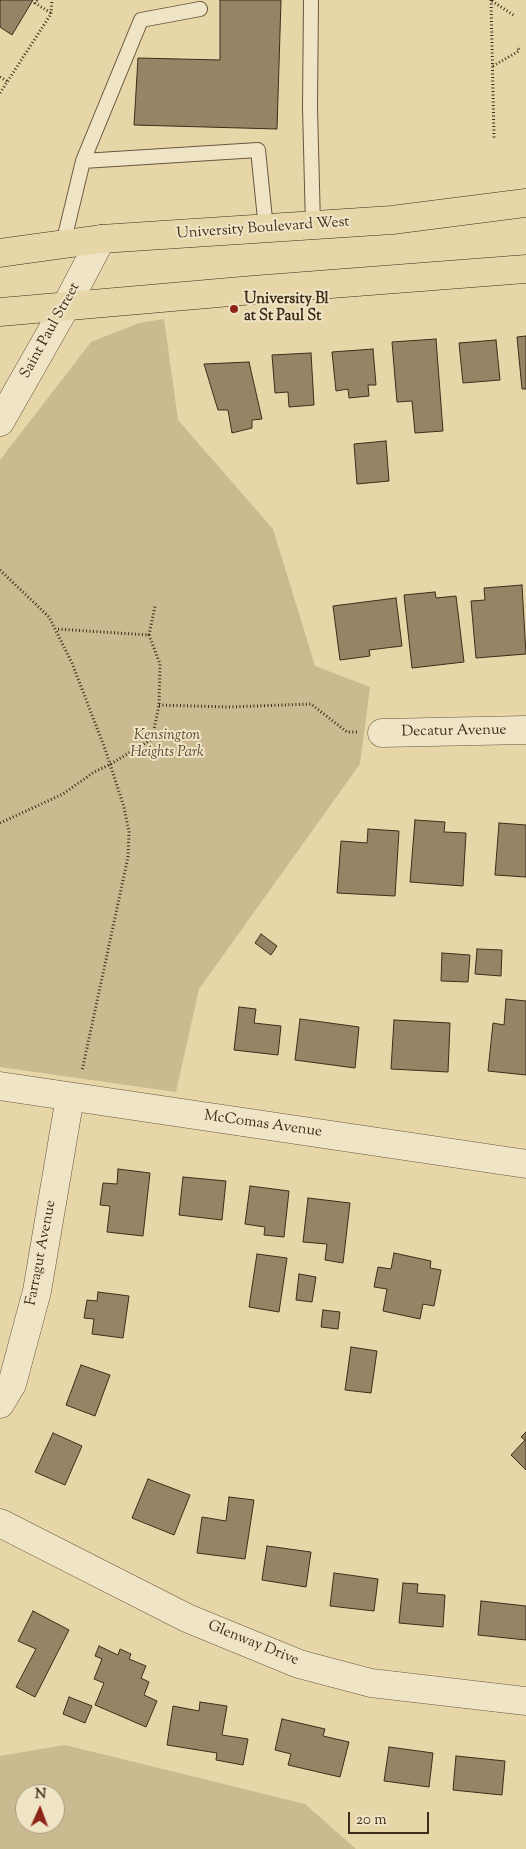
<!DOCTYPE html>
<style>
body{margin:0}
#map{position:relative;width:526px;height:1849px;overflow:hidden;background:#e7d6a8;font-family:"Sorts Mill Goudy",serif}
canvas{display:block}
.north{position:absolute;left:15px;top:1784px;width:50px;height:50px;box-sizing:border-box;background:#efe4c6;border:1px solid #a99a82;border-radius:50%;rotate:2deg;font-size:14px;font-weight:700;line-height:20px;text-align:center;color:#402c1b}
.north::after{content:'';display:block;margin:auto;width:18px;height:22px;background:#8f2418;clip-path:polygon(50% 0,100% 100%,50% 72%,0 100%)}
.scale{position:absolute;left:348px;top:1812px;width:81px;height:22px;box-sizing:border-box;border:2px solid #402c1b;border-top:0;padding-left:6px;font-size:15px;line-height:18px;white-space:nowrap;color:#402c1b;-webkit-text-stroke:4px #efe4c6;paint-order:stroke}
</style>
<div id="map">
<canvas width="526" height="1849"></canvas>
<div class="north">N</div>
<div class="scale">20 m</div>
</div>
<script>
const c = document.querySelector('canvas').getContext('2d');
c.lineJoin = 'round';
function paint(path, color) { c.fillStyle = color; c.fill(path, 'evenodd'); }
const shape = rows => new Path2D(rows.map(r => 'M' + r).join(''));
function strokePath(path, color, width, dash) { c.strokeStyle = color; c.lineWidth = width; c.lineCap = dash ? 'butt' : 'round'; c.setLineDash(dash || []); c.stroke(path); }
function label(font, color, halo, rows, align = 'center') {
  c.font = font + ' "Sorts Mill Goudy",serif'; c.lineWidth = 4; c.setLineDash([]); c.textBaseline = 'middle'; c.strokeStyle = halo; c.fillStyle = color; for (const [text, x, y, turn = 0] of rows) {
    c.save(); c.translate(x, y); c.rotate((+turn || 0) * Math.PI / 180); c.textAlign = isNaN(turn) ? turn : align; if (halo) c.strokeText(text, 0, 0); c.fillText(text, 0, 0); c.restore();
  }
}
const green = shape([
 [164,319,178,420,273,529,315,666,370,687,360,764,199,989,176,1092,0,1067,0,460,91,342,139,323],
 [65,1745,305,1804,356,1849,0,1849,0,1756],
 [25,1794,55,1794,55,1824,25,1824]
]);
const building = shape([
 [0,0,33,0,12,35,0,27,0,0],
 [220,0,281,0,277,129,134,125,138,58,220,60,220,0],
 [526,336,526,389,522,389,517,337,526,336],
 [436,339,443,431,415,433,412,401,397,402,392,342,436,339],
 [496,340,500,380,463,383,459,343,496,340],
 [373,349,376,385,368,385,369,396,349,398,348,389,336,391,332,352,373,349],
 [311,353,314,405,289,407,288,392,275,393,272,355,311,353],
 [249,362,262,419,252,420,252,428,232,433,228,410,218,410,204,364,249,362],
 [386,441,389,481,357,484,354,444,386,441],
 [522,585,526,654,476,658,471,601,485,600,484,588,522,585],
 [435,592,436,598,456,596,464,662,412,668,404,595,435,592],
 [396,598,402,646,369,650,370,656,340,660,333,606,396,598],
 [415,820,445,822,444,832,466,833,463,886,410,882,415,820],
 [499,823,526,825,526,877,495,875,499,823],
 [368,829,399,831,395,896,337,893,341,841,367,843,368,829],
 [261,934,277,946,271,955,255,943,261,934],
 [477,949,502,950,501,976,475,974,477,949],
 [442,953,470,955,468,982,441,981,442,953],
 [506,999,526,1001,526,1075,488,1071,493,1023,504,1025,506,999],
 [239,1007,256,1009,254,1023,281,1026,278,1055,234,1050,239,1007],
 [300,1019,359,1027,355,1068,295,1060,300,1019],
 [394,1020,450,1023,448,1072,391,1069,394,1020],
 [118,1169,150,1173,143,1236,107,1232,110,1206,100,1205,103,1183,117,1184,118,1169],
 [183,1177,226,1181,222,1220,179,1215,183,1177],
 [250,1186,289,1191,284,1237,264,1235,265,1227,245,1224,250,1186],
 [308,1198,350,1203,343,1263,325,1260,327,1244,303,1242,308,1198],
 [394,1253,431,1261,430,1268,441,1270,434,1306,423,1304,420,1319,383,1311,387,1289,374,1287,378,1267,391,1269,394,1253],
 [257,1254,287,1258,279,1312,249,1307,257,1254],
 [299,1274,316,1277,312,1302,296,1300,299,1274],
 [98,1292,129,1296,123,1338,92,1334,94,1319,84,1318,87,1300,97,1301,98,1292],
 [323,1310,340,1312,338,1329,321,1327,323,1310],
 [351,1347,377,1351,371,1393,345,1390,351,1347],
 [81,1365,110,1375,95,1416,66,1405,81,1365],
 [526,1432,526,1470,511,1455,525,1440,521,1437,526,1432],
 [53,1433,82,1446,65,1485,35,1472,53,1433],
 [148,1479,190,1495,174,1535,132,1518,148,1479],
 [229,1497,254,1500,245,1559,197,1553,202,1517,226,1521,229,1497],
 [267,1546,311,1552,306,1587,262,1580,267,1546],
 [334,1573,378,1579,374,1611,330,1606,334,1573],
 [403,1583,418,1584,417,1593,445,1595,443,1627,399,1623,403,1583],
 [481,1601,526,1606,526,1640,478,1635,481,1601],
 [33,1611,69,1630,35,1697,16,1687,36,1649,18,1641,33,1611],
 [99,1646,118,1655,120,1649,131,1654,129,1659,146,1666,141,1678,149,1682,144,1695,157,1701,146,1727,95,1705,104,1683,94,1679,102,1659,95,1656,99,1646],
 [69,1697,92,1706,85,1723,63,1714,69,1697],
 [200,1702,227,1706,222,1735,248,1739,243,1765,216,1760,217,1753,167,1745,173,1706,199,1711,200,1702],
 [282,1719,325,1729,323,1736,349,1742,340,1777,288,1765,291,1754,275,1750,282,1719],
 [389,1747,433,1753,429,1787,384,1781,389,1747],
 [456,1756,505,1761,502,1795,453,1790,456,1756]
]);
const path = shape([
 [37,0,35,3,51,13],
 [491,0,494,138],
 [492,1,515,16],
 [493,66,519,51,518,46],
 [0,77,7,81],
 [0,93,51,14,52,0],
 [0,570,49,617,72,663,105,749,124,807,129,832,128,857,82,1071],
 [149,635,155,606],
 [159,705,229,707,311,704,347,732,357,732],
 [0,823,63,794,94,772,109,765,152,739,159,705,160,664,149,635,56,629]
]);
const lane = shape([
 [311,0,310,107,313,226],
 [83,161,258,150,266,229],
 [63,244,83,161,141,20,200,9]
]);
const street = shape([
 [0,422,66,306,101,239],
 [382,733,526,730],
 [0,1086,526,1164],
 [0,1404,12,1384,37,1291,70,1097],
 [0,1523,187,1618,299,1664,371,1683,526,1701]
]);
const primary = shape([
 [0,253,101,239,392,220,526,203],
 [0,312,253,290,526,269]
]);
const markers = [
 [234,309,5,"#8f2418"]
];
const streetNames = [
 ["University Boulevard West",263,229,-4],
 ["Saint Paul Street",51,331,-61],
 ["Decatur Avenue",454,732,-1],
 ["McComas Avenue",263,1125,8],
 ["Farragut Avenue",42,1253,-79],
 ["Glenway Drive",253,1644,22]
];
const poiNames = [
 ["University Bl",244,300],
 ["at St Paul St",244,317]
];
const parkNames = [
 ["Kensington",167,736],
 ["Heights Park",167,753]
];
paint(green, '#cbb990');
paint(building, '#978464');
strokePath(building, '#402c1b', 1);
strokePath(lane, '#6a563e', 16);
strokePath(street, '#6a563e', 29);
strokePath(primary, '#402c1b', 29);
strokePath(path, '#402c1b', 3, [1, 2.5]);
strokePath(lane, '#efe4c6', 14);
strokePath(street, '#efe4c6', 28);
strokePath(primary, '#e7d6a8', 28);
for (const [x, y, r, color] of markers) { const dot = new Path2D(); dot.arc(x, y, r, 0, 2 * Math.PI); c.fillStyle = color; c.fill(dot); strokePath(dot, '#efe4c6', 2); }
label('15px', '#402c1b', '#efe4c6', streetNames);
label('bold 15px', '#402c1b', '#efe4c6', poiNames, 'left');
label('italic 15px', '#5c4832', '#efe4c6', parkNames);
</script>
